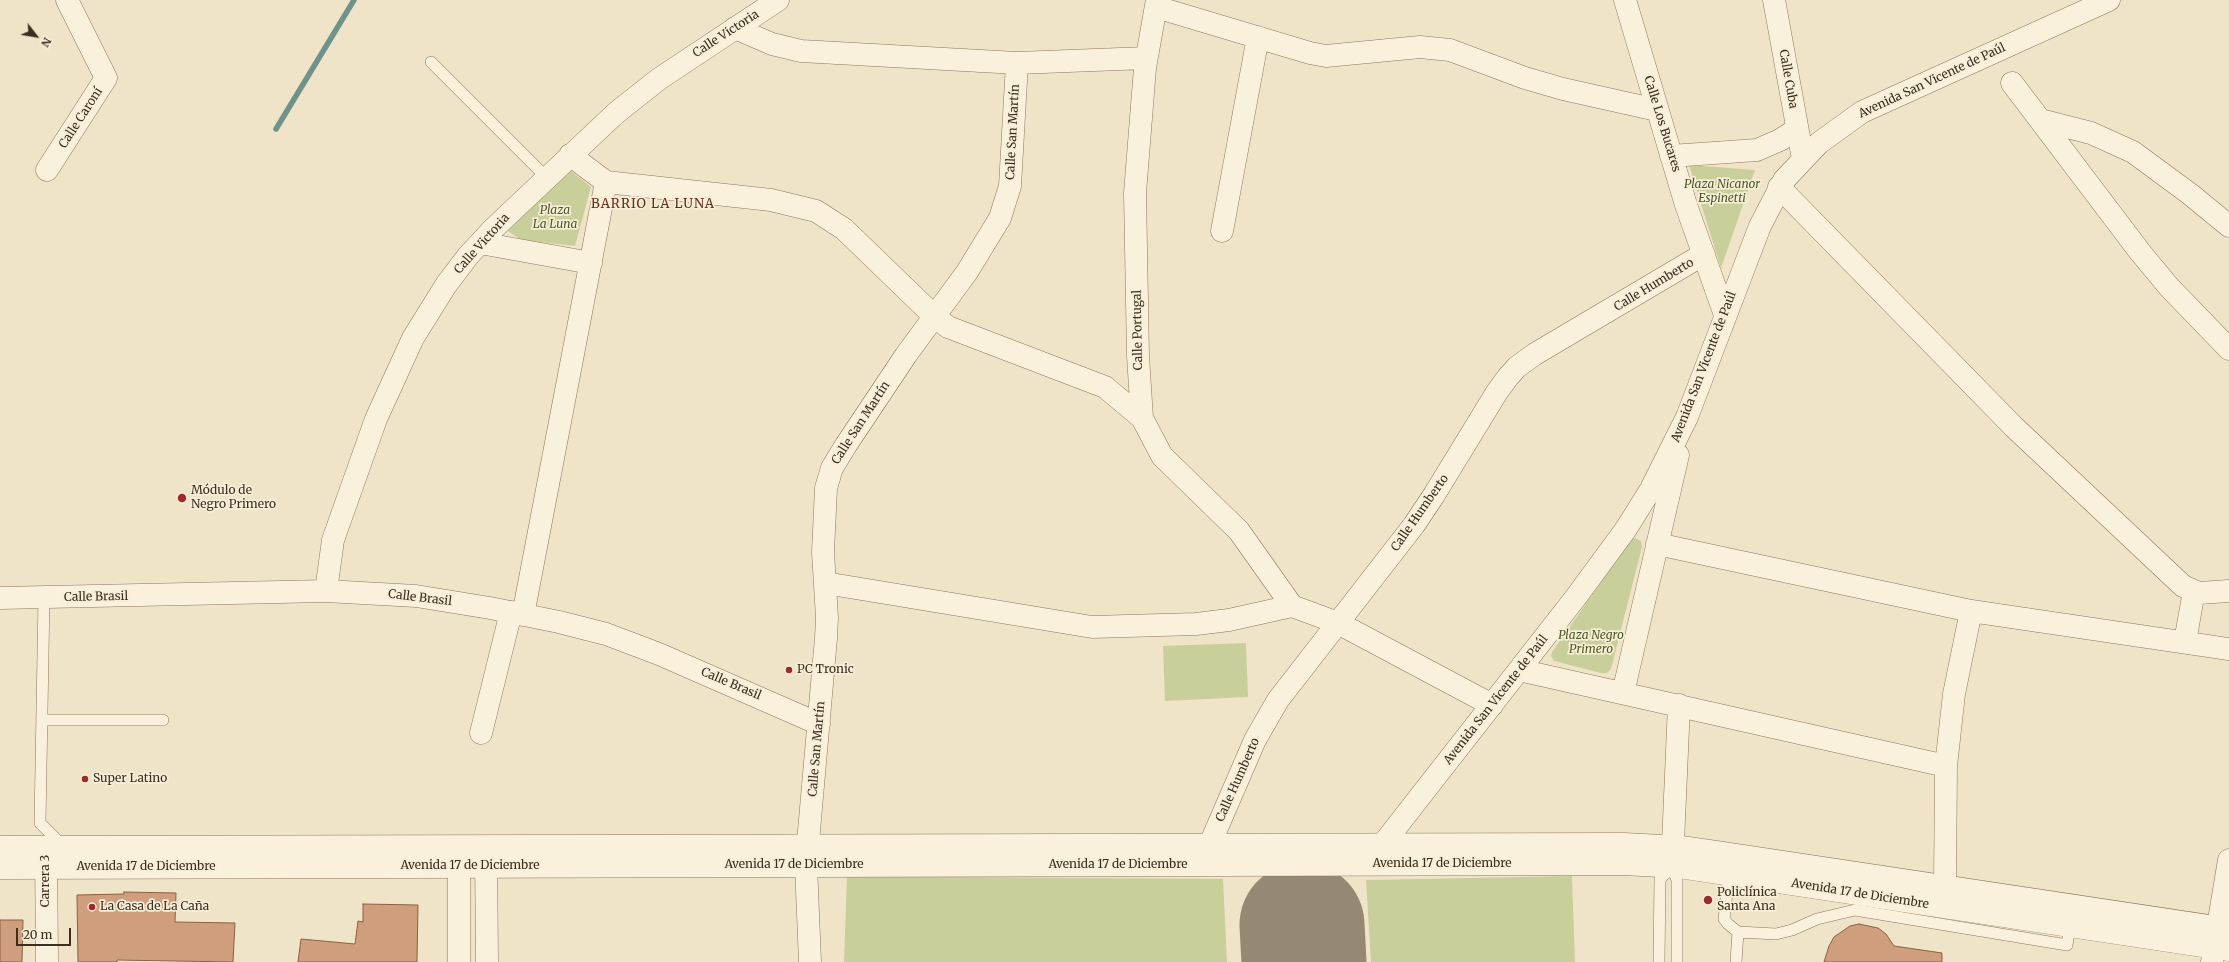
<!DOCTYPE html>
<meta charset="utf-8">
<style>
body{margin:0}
#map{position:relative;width:2229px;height:962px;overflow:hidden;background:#f0e4c8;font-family:Merriweather,serif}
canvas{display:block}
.north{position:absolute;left:16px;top:16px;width:40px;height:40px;-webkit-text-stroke:3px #f7eed8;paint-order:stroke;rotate:121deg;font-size:11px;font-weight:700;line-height:16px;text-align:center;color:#3d2e20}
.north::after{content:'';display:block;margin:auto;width:14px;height:18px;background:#3d2e20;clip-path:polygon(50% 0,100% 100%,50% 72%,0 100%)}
.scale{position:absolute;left:16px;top:928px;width:55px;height:18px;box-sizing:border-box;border:2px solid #3d2e20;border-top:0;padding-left:5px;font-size:12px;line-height:14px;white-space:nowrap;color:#3d2e20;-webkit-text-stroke:3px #f7eed8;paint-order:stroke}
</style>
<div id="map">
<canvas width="2229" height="962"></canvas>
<div class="north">N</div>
<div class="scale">20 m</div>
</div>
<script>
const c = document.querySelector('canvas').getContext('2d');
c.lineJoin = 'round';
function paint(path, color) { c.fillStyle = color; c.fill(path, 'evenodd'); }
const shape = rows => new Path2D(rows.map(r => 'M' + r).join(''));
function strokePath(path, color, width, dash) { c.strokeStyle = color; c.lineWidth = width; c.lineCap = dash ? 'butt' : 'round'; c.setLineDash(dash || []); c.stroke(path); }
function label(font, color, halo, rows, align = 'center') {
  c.font = font + ' Merriweather,serif'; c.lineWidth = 3.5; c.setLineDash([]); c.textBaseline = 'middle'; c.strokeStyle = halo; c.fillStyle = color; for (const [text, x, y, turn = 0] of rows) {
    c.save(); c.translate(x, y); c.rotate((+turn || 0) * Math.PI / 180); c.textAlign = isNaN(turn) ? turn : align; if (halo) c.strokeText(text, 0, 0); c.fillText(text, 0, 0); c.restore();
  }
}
const green = shape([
 [1689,165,1755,170,1721,268],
 [570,170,591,187,575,246,521,240,508,231,508,229],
 [1635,538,1641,541,1642,547,1611,669,1607,673,1601,673,1554,661,1551,656,1552,652,1631,539],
 [1246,643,1248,697,1165,701,1163,646],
 [847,876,1223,879,1227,962,844,962],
 [1572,876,1575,962,1371,962,1366,880]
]);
const stream = shape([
 [276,129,354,0]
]);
const runway = shape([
 [1302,925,1304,962]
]);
const building = shape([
 [124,892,176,893,175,922,235,923,233,962,117,960,117,962,78,962,77,895,124,894,124,892],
 [363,904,418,905,417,962,298,962,301,939,355,944,358,921,363,922,363,904],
 [0,920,23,920,22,962,0,962,0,920],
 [1859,924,1878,928,1886,934,1894,946,1942,953,1942,962,1824,962,1829,946,1834,937,1850,926,1859,924]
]);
const service = shape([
 [431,62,546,177],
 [44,598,40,823,63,846],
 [42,720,163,720],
 [1729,874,1724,919,1728,924,1738,932,1776,934,1792,930,1817,919,1855,910,2067,945,2070,926],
 [1659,962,1660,879,1672,867,1677,880,1677,962],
 [1736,962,1738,932]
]);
const minor = shape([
 [1157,0,1145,68,1135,193,1138,356,1142,418,1162,456,1239,531,1292,606],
 [1625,0,1686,205,1725,315],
 [1774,0,1803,159],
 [1156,7,1310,53,1326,56,1420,47,1450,50,1525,78,1563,89,1657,110],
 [735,28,772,44,801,51,1017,63,1146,58],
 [2012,83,2140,252,2169,287,2229,349],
 [2040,120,2091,133,2133,152,2190,194,2229,226],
 [570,155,606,182,771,200,816,211,844,229,935,317,948,327,1105,387,1142,418],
 [1671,156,1757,150,1780,140,1797,129],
 [47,170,106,78,67,0],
 [1779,187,2014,427,2183,586,2199,593,2229,591],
 [1222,231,1258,37],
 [480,243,591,263],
 [1657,544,1971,611,2229,649],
 [825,583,1092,627,1196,624,1229,620,1292,606,1338,623,1492,705],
 [326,591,333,540,376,419,413,338,446,285,468,256,493,229,616,113,659,79,778,0],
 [0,598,326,591,416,596,490,608,559,622,606,634,659,654,819,724],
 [523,615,606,182],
 [2185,642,2194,591],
 [1519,670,1946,766],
 [1623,693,1678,455],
 [481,733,511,612],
 [1210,844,1255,740,1278,700,1414,525,1434,495,1497,392,1508,377,1517,367,1535,354,1704,254],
 [1383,844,1576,597,1626,529,1651,489,1687,417,1760,226,1784,180,1819,143,1862,112,2109,0],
 [46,848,47,962],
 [486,848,487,962],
 [459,849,459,962],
 [1672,866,1679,705],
 [1945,886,1946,766,1954,694,1971,611],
 [810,962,806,865,826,638,827,618,823,552,826,488,832,468,846,445,906,355,967,272,1000,218,1010,186,1017,63],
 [2212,962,2229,860]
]);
const tertiary = shape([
 [0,847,1624,844,1681,847,1716,852,2229,929],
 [0,868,1623,864,1679,867,2229,950]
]);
const markers = [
 [182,498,5,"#9e2a2b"],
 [789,670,4,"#9e2a2b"],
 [85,779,4,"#9e2a2b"],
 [1708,900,5,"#9e2a2b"],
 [92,907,4,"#9e2a2b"]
];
const streetNames = [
 ["Calle Victoria",726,34,-33],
 ["Calle Cuba",1788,79,80],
 ["Avenida San Vicente de Paúl",1932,81,-25],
 ["Calle Caroní",81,118,-57],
 ["Calle Los Bucares",1662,124,73],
 ["Calle San Martín",1013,132,-87],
 ["Calle Victoria",482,244,-48],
 ["Calle Humberto",1654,285,-31],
 ["Calle Portugal",1138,330,-91],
 ["Avenida San Vicente de Paúl",1704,367,-69],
 ["Calle San Martín",861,423,-57],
 ["Calle Humberto",1420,513,-55],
 ["Calle Brasil",96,597,-1],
 ["Calle Brasil",420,598,7],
 ["Calle Brasil",731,684,23],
 ["Avenida San Vicente de Paúl",1496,700,-52],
 ["Calle San Martín",817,749,-85],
 ["Calle Humberto",1238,780,-66],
 ["Avenida 17 de Diciembre",1442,864],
 ["Avenida 17 de Diciembre",794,865],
 ["Avenida 17 de Diciembre",1118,865],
 ["Avenida 17 de Diciembre",470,866],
 ["Avenida 17 de Diciembre",146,867],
 ["Carrera 3",46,881,-90],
 ["Avenida 17 de Diciembre",1860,894,9]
];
const parkNames = [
 ["Plaza Nicanor",1722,185],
 ["Espinetti",1722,199],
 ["Plaza",555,211],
 ["La Luna",555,225],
 ["Plaza Negro",1591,636],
 ["Primero",1591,650]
];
const poiNames = [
 ["Módulo de",191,491],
 ["Negro Primero",191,505],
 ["PC Tronic",797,670],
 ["Super Latino",93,779],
 ["Policlínica",1717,893],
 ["Santa Ana",1717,907],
 ["La Casa de La Caña",100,907]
];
const neighbourhoodNames = [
 ["BARRIO LA LUNA",653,204]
];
paint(green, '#c9cf9b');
strokePath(stream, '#6f938a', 5.5);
strokePath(runway, '#968974', 125);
paint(building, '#cf9f7d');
strokePath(building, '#8d5f41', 1);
strokePath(service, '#8d765c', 12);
strokePath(minor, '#8d765c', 23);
strokePath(tertiary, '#8d765c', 23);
strokePath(service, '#faf1dc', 11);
strokePath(minor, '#faf1dc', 22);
strokePath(tertiary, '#faf1dc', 22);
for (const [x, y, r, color] of markers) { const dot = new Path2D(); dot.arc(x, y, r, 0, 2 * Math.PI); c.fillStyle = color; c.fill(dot); strokePath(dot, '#f7eed8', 1.5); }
label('12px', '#3d2e20', '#f7eed8', streetNames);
label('italic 12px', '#4d5a26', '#f7eed8', parkNames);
label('12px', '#3d2e20', '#f7eed8', poiNames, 'left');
c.letterSpacing = '1px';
label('13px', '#6b2e1e', '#f7eed8', neighbourhoodNames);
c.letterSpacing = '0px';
</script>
